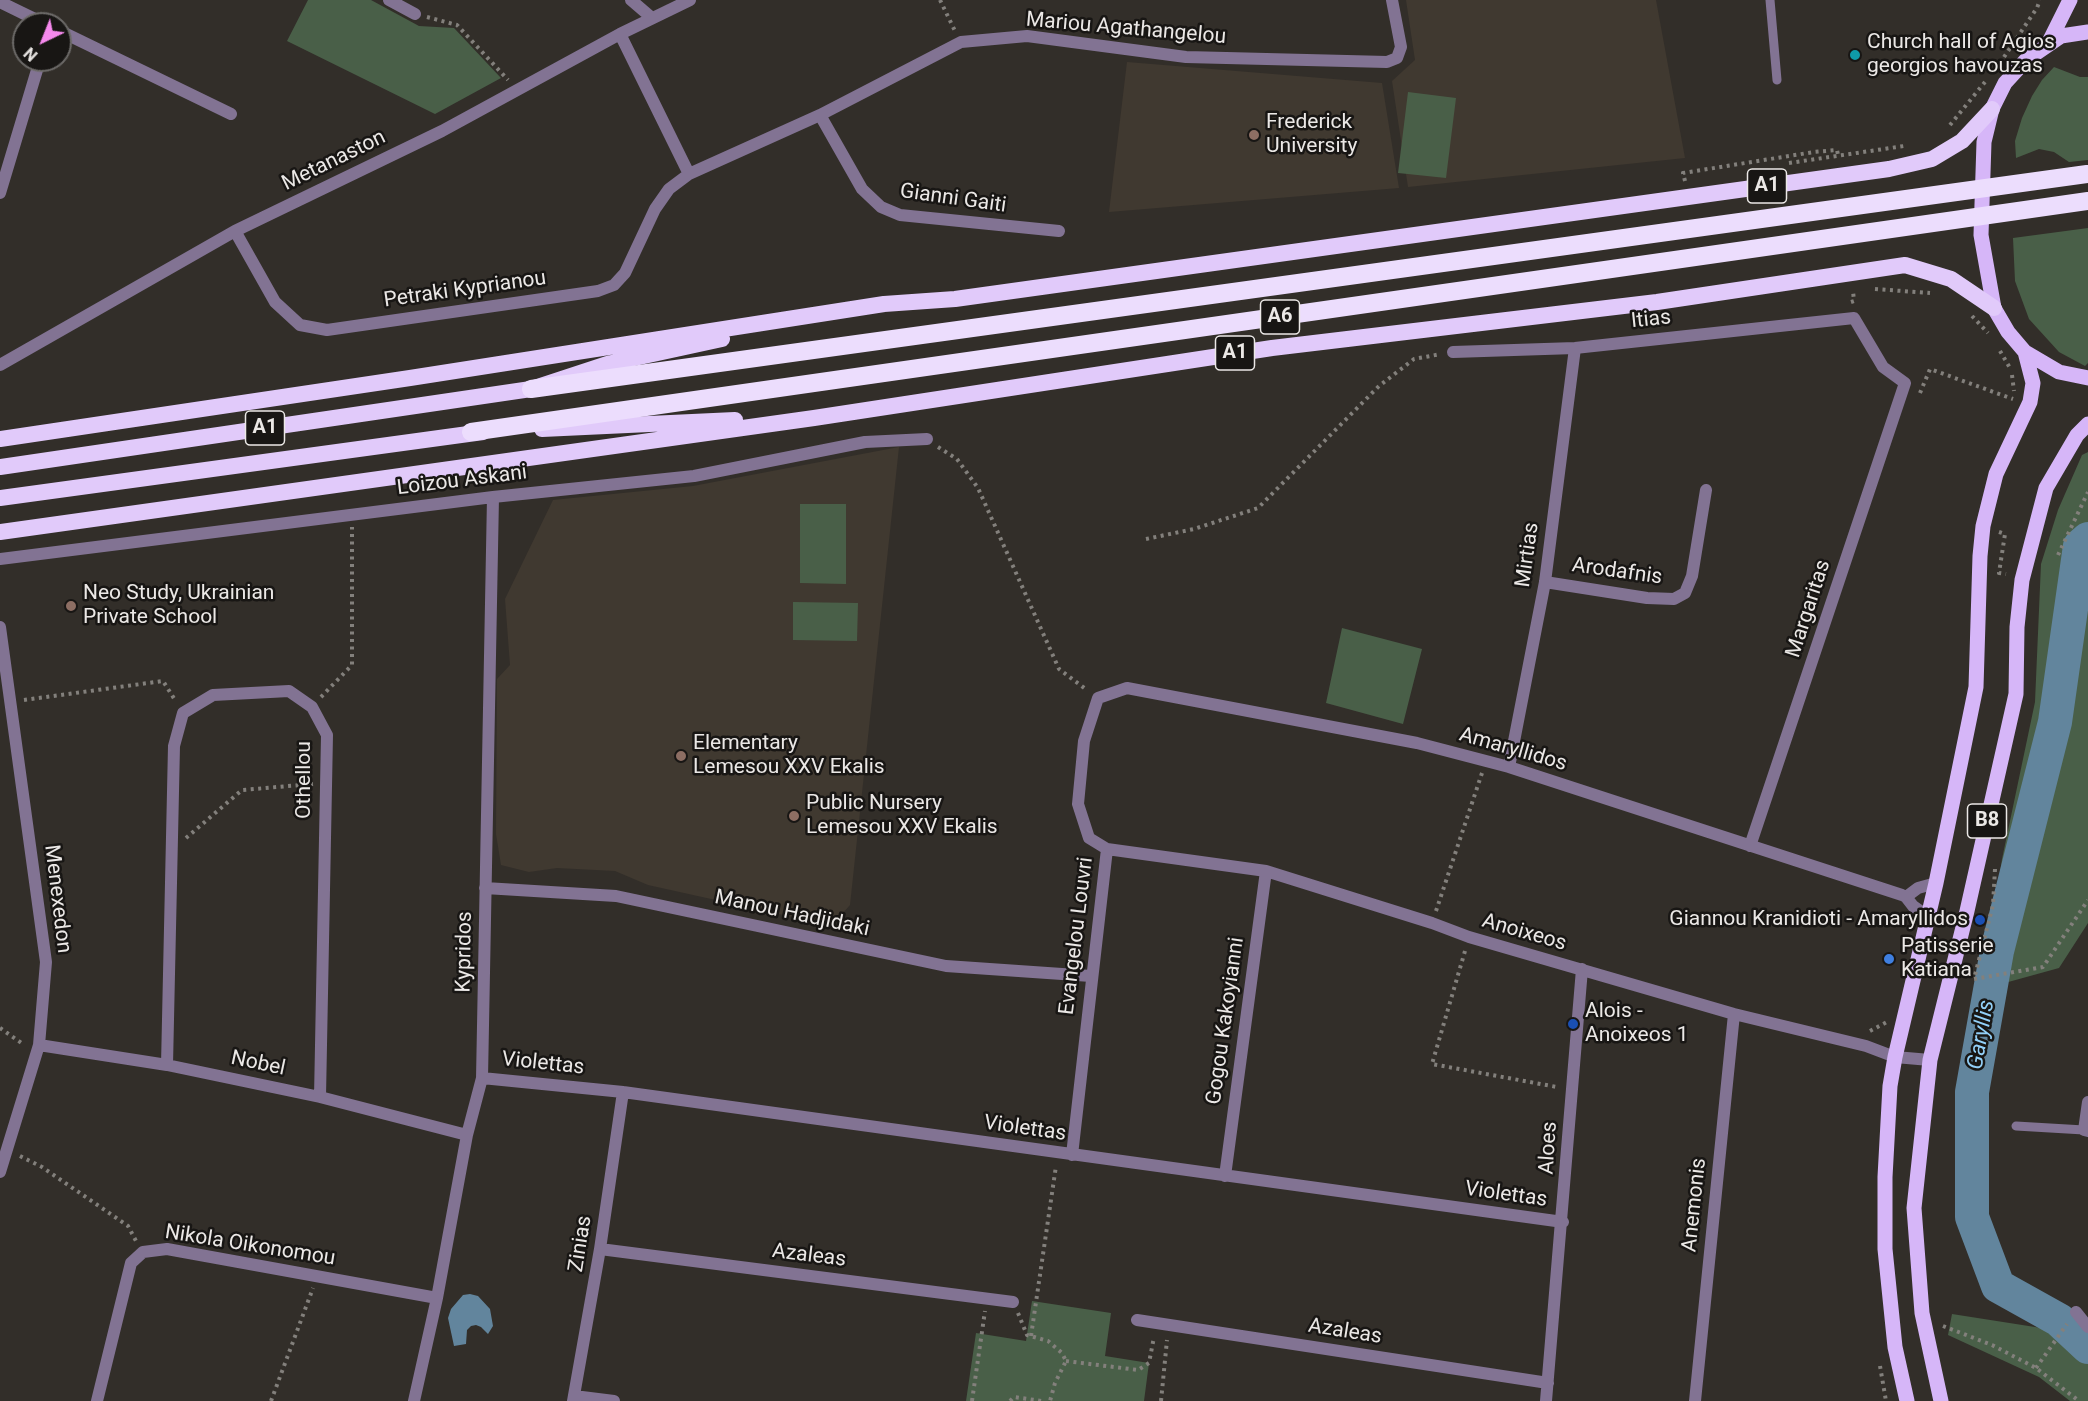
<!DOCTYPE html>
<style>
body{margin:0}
#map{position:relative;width:2088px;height:1401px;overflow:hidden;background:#322e29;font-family:Roboto,sans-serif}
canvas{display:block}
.north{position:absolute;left:12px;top:12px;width:60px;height:60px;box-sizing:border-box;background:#181614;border:2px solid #6c6a68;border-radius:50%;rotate:223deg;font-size:16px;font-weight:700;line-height:24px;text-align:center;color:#ebe8e6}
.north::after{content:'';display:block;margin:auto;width:21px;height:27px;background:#f689ee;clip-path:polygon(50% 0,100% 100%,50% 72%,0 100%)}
</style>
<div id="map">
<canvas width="2088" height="1401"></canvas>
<div class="north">N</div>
</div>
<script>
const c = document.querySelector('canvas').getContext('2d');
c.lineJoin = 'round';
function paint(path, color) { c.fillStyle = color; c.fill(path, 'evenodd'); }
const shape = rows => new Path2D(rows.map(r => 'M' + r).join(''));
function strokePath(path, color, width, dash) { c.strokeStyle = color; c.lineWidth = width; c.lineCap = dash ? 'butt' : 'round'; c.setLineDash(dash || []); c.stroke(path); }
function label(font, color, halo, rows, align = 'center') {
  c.font = font + ' Roboto,sans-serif'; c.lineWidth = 5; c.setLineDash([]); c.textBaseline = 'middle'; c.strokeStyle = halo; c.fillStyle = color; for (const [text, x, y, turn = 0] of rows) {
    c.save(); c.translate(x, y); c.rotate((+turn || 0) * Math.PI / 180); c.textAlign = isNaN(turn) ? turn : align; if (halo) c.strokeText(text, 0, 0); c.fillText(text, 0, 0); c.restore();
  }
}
const built = shape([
 [1406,0,1656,0,1685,158,1408,187,1392,81,1415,60],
 [1127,62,1382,83,1399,188,1109,212],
 [899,447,850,905,834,923,797,918,648,885,615,871,557,868,529,872,501,865,496,834,497,679,510,665,505,599,553,500,693,486]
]);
const green = shape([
 [308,0,371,0,419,26,454,28,501,78,435,114,287,41],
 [2054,67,2080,77,2088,77,2088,160,2069,162,2054,152,2039,149,2016,158,2015,141,2022,118,2032,96,2042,80],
 [1408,92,1456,98,1446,178,1398,173],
 [2088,228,2088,363,2085,366,2059,352,2029,319,2015,281,2013,238],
 [2088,452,2088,923,2059,968,1983,989,2002,859,2035,702,2041,564,2058,510,2082,455],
 [800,504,846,504,846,584,800,583],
 [793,602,858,603,857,641,793,640],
 [1342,628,1422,649,1403,724,1326,703],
 [1032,1301,1111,1313,1105,1356,1149,1363,1144,1401,966,1401,976,1333,1026,1341],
 [1952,1314,2086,1335,2088,1337,2088,1401,2070,1401,2039,1377,1948,1335]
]);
const water = shape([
 [470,1294,478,1296,490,1309,493,1326,488,1334,481,1327,476,1325,471,1326,467,1330,466,1344,454,1346,448,1318,451,1309,463,1295]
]);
const river = shape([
 [2088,539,2080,546,2055,722,1997,951,1972,1092,1972,1217,1998,1286,2059,1320,2088,1347]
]);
const path = shape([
 [940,0,955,31],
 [427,17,457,25,508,80],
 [2004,57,2037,8,2040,0],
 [1950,125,1985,82],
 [1789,163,1904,146],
 [1685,181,1683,173,1814,152,1837,150,1838,155],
 [1875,289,1930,293],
 [1851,302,1854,301,1853,291],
 [1972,316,1988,333],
 [2000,351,2010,368],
 [2012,375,2014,391],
 [1920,393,1930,369,2013,399],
 [938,447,957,459,978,488,1059,669,1087,690],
 [1999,532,2005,534,1999,573,2006,574],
 [1146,539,1194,529,1258,508,1379,386,1414,359,1441,354],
 [2058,555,2088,492],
 [321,697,352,665,352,527],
 [24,700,163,681,175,700],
 [186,838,242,790,313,784],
 [1995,869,1993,905,1974,979,2043,967,2088,900],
 [1436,911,1482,773],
 [1465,951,1432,1064,1557,1087],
 [0,1028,23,1044],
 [1870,1031,1887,1022],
 [20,1156,42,1167,128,1226,136,1241],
 [1018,1313,1027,1335,1048,1341,1062,1353,1066,1361,1055,1383,1050,1401],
 [1943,1326,1992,1345,2036,1368,2079,1401],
 [1031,1336,1056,1166],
 [1066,1361,1138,1370,1149,1363,1154,1337],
 [1880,1366,1886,1401],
 [2036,1368,2067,1324],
 [271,1401,313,1288],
 [972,1401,985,1311],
 [1010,1401,1014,1397,1042,1401],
 [1161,1401,1167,1340]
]);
const service = shape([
 [1770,0,1777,80],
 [2016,1126,2084,1130]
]);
const minor = shape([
 [389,0,415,14],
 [631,0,652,18],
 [0,2,45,24],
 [60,31,231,114],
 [620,34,689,174],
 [820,115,862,189,881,207,900,215,1059,231],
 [0,193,40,60],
 [235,231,275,302,300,325,327,330,598,291,614,285,625,273,655,209,669,189,689,174,820,115,961,42,1027,36,1186,57,1387,62,1397,58,1401,47,1392,0],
 [1453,352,1575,348,1854,318,1883,367,1905,383,1750,846],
 [0,365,235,231,442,131,620,34,690,0],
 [0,559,493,497,694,476,865,442,927,439],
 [1545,582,1647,598,1674,599,1685,593,1692,576,1706,490],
 [0,627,46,962,39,1045,0,1172],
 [1509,767,1545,582,1575,348],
 [1107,849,1266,871,1432,923,1469,937,1734,1014,1866,1046,1895,1057,1930,1060],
 [485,888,616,896,946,966,1091,976],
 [1906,897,1918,888,1936,883],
 [39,1045,167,1065,320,1097,467,1135],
 [167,1065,174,746,183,713,213,695,289,691,312,707,327,735,320,1097],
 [482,1078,623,1092,1563,1222],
 [2088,1102,2084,1130,2088,1131],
 [1072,1155,1107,849,1089,838,1078,804,1084,741,1098,698,1127,688,1417,743,1509,767,1902,895,1906,897,1913,906,1927,916],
 [1225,1176,1266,871],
 [600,1249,1013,1302],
 [2076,1312,2088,1327],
 [1137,1320,1548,1383],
 [574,1396,614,1401],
 [97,1401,131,1263,143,1252,167,1249,437,1298],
 [414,1401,437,1298,467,1135,482,1078,493,497],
 [573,1401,600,1249,623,1092],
 [1546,1401,1582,969],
 [1695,1401,1734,1014]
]);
const primary = shape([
 [2088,32,2061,36,2026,60,2005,83,1992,109,1984,142,1981,235,1994,308,2008,332,2025,352,2059,372,2088,378],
 [2049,42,2070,0],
 [1907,1401,1895,1347,1885,1249,1885,1177,1890,1086,1895,1057,1936,883,1976,687,1980,556,1983,526,1996,474,2030,402,2033,383,2025,352],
 [1941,1401,1922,1313,1914,1208,1930,1060,1967,911,2016,694,2017,627,2022,580,2046,488,2077,435,2088,424]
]);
const trunk = shape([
 [542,429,735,420],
 [0,439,410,378,884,304,955,299,1889,169,1932,159,1962,141,1992,109],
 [0,467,531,389,607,364,722,339],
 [0,498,483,432],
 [0,532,814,418,1272,348,1657,302,1905,265,1951,279,1994,308]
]);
const motorwayBridge = shape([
 [531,389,2087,174],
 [471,432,2088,201]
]);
const markers = [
 [1855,55,6,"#0f9aa8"],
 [1254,135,6,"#8d6e63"],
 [71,606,6,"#8d6e63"],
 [681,756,6,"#8d6e63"],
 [794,816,6,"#8d6e63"],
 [1980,920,6,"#1a4fb4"],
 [1889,959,6,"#3f7fe0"],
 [1573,1024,6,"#1a4fb4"]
];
const shields = [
 [1767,186,39],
 [1280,317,39],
 [1235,353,39],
 [265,428,39],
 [1987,821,39]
];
const shieldNames = [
 ["A1",1767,186],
 ["A6",1280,317],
 ["A1",1235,353],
 ["A1",265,428],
 ["B8",1987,821]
];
const streetNames = [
 ["Mariou Agathangelou",1126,29,5],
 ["Metanaston",334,161,-26],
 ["Gianni Gaiti",953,199,8],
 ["Petraki Kyprianou",465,290,-8],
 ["Itias",1651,320,-6],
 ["Loizou Askani",462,481,-7],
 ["Mirtias",1528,555,-82],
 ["Arodafnis",1617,572,8],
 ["Margaritas",1809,609,-72],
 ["Amaryllidos",1513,750,16],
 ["Othellou",305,780,-90],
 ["Menexedon",57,899,83],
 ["Manou Hadjidaki",792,914,12],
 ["Anoixeos",1524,933,16],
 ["Evangelou Louvri",1077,936,-83],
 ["Kypridos",465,952,-89],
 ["Gogou Kakoyianni",1226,1021,-82],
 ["Nobel",258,1064,12],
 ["Violettas",543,1064,6],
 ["Violettas",1025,1129,8],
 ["Aloes",1549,1148,-86],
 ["Violettas",1506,1195,8],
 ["Anemonis",1695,1205,-84],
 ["Zinias",581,1244,-81],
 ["Nikola Oikonomou",250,1246,9],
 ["Azaleas",809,1256,7],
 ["Azaleas",1345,1332,9]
];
const poiNames = [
 ["Church hall of Agios",1867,43],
 ["georgios havouzas",1867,67],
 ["Frederick",1266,123],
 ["University",1266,147],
 ["Neo Study, Ukrainian",83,594],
 ["Private School",83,618],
 ["Elementary",693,744],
 ["Lemesou XXV Ekalis",693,768],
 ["Public Nursery",806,804],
 ["Lemesou XXV Ekalis",806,828],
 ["Giannou Kranidioti - Amaryllidos",1968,920,"right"],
 ["Patisserie",1901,947],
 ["Katiana",1901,971],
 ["Alois -",1585,1012],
 ["Anoixeos 1",1585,1036]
];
const waterNames = [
 ["Garyllis",1982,1035,-80]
];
paint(built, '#403930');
paint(green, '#495f48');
paint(water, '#62859d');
strokePath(river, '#62859d', 34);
strokePath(path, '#83807c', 4, [3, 4.5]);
strokePath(service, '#827393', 9);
strokePath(minor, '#827393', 12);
strokePath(primary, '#d6b6f8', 15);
strokePath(trunk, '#e1cafa', 16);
strokePath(motorwayBridge, '#ecddfd', 18);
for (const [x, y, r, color] of markers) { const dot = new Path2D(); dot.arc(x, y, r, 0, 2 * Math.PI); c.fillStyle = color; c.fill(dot); strokePath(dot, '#181614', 2); }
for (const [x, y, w] of shields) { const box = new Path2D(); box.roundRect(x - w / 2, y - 17, w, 34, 4.5); c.fillStyle = '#181614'; c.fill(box); strokePath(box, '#ebe8e6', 1.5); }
label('bold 20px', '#ebe8e6', null, shieldNames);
label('21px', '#ebe8e6', '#181614', streetNames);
label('21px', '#ebe8e6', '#181614', poiNames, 'left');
label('italic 22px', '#93d0f8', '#181614', waterNames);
</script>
